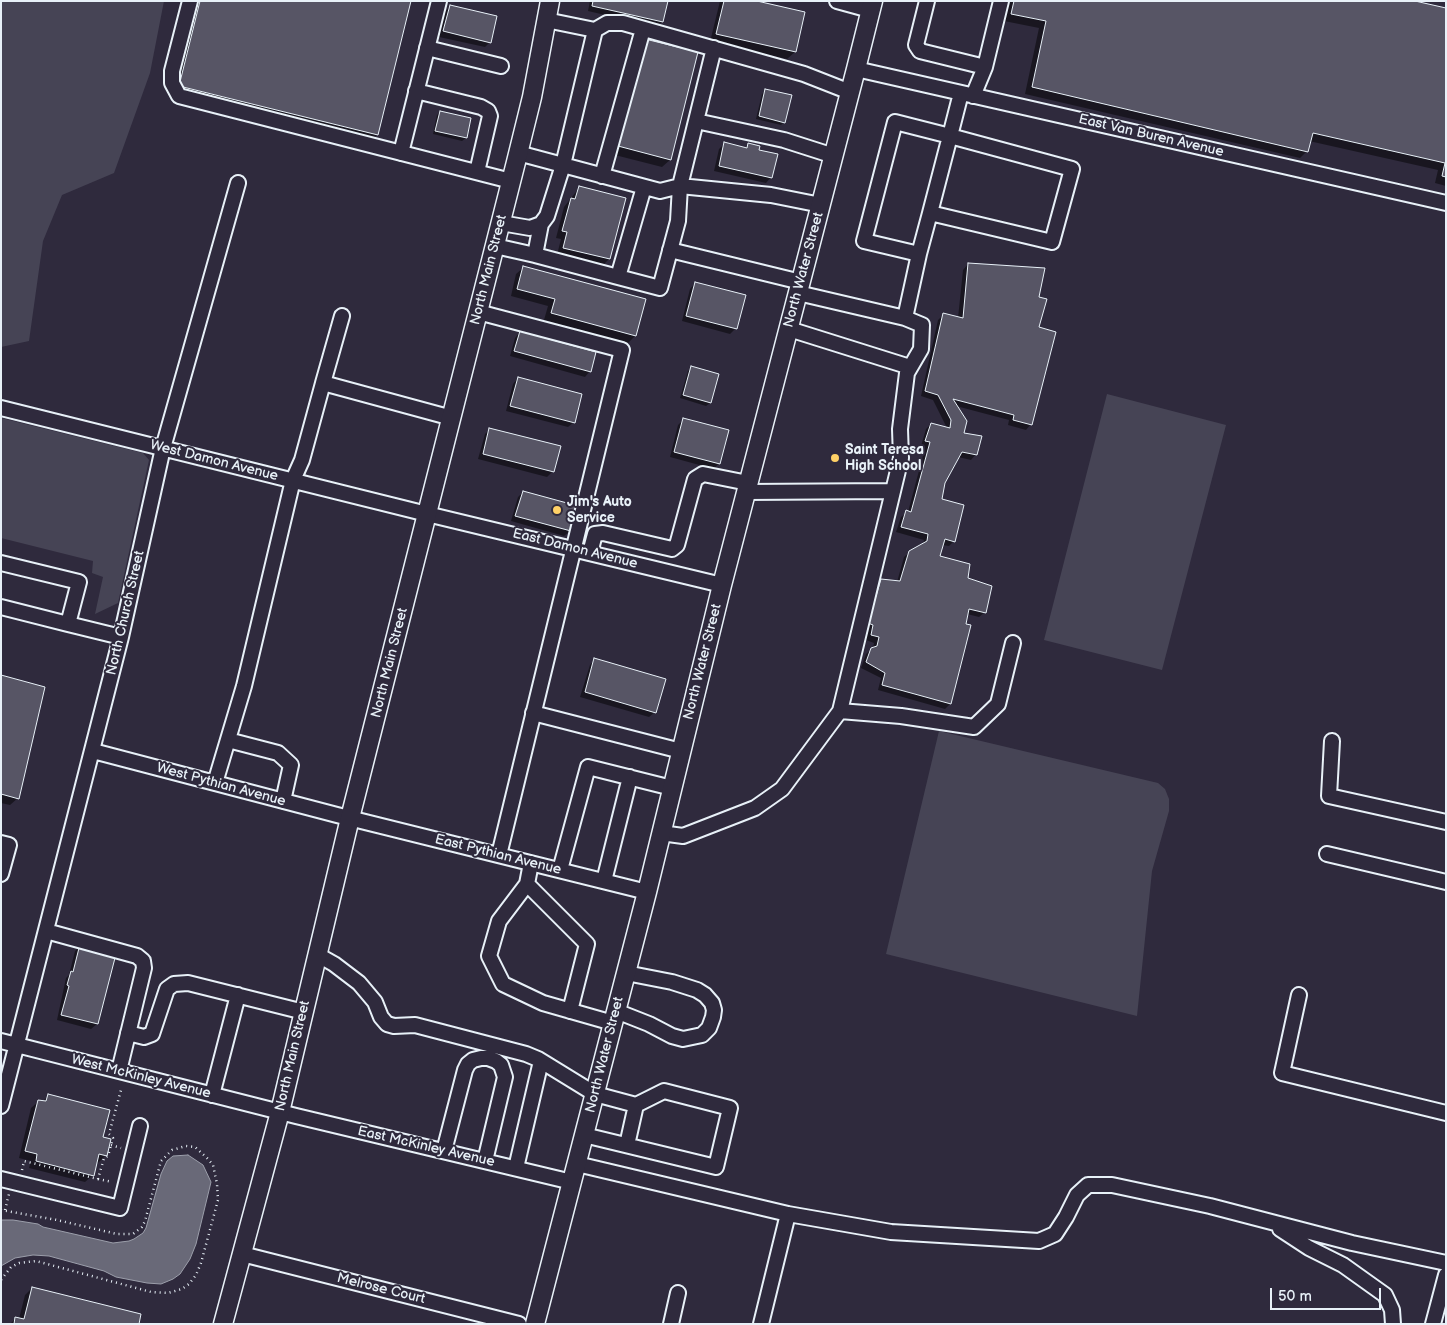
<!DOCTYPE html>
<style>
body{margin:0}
#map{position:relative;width:1447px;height:1325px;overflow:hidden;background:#2f2a3d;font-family:"Balsamiq Sans",sans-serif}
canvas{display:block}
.frame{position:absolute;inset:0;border:2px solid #e8f1f8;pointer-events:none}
.scale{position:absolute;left:1270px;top:1288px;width:111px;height:22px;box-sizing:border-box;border:2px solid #e8f1f8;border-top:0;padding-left:6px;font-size:15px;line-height:18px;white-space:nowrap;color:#e8f1f8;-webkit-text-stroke:4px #2f2a3d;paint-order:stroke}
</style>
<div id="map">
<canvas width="1447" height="1325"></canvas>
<div class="frame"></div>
<div class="scale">50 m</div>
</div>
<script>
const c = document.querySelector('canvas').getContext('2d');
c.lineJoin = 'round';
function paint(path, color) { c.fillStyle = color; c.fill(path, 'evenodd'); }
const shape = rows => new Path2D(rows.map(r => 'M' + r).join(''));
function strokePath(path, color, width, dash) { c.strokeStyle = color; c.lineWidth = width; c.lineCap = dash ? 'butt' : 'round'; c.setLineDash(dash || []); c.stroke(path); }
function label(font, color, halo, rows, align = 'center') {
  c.font = font + ' "Balsamiq Sans",sans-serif'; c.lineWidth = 4; c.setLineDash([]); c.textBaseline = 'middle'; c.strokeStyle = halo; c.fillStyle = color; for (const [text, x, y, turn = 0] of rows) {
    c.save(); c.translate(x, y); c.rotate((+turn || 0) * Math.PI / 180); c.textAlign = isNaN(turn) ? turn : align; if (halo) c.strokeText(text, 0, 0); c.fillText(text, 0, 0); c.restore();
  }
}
const green = shape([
 [1,1,164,1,150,73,114,173,62,195,43,241,29,341,1,347],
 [1107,394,1226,425,1162,670,1044,640],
 [1,418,143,453,149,460,118,603,95,614,103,577,92,573,93,561,1,538],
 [939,731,1158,783,1165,789,1169,799,1169,811,1152,871,1137,1016,886,954]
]);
const water = shape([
 [188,1155,203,1165,211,1182,196,1244,190,1259,180,1274,173,1279,161,1284,147,1283,116,1277,104,1271,49,1256,33,1255,15,1258,1,1266,1,1220,13,1220,38,1224,43,1227,113,1243,129,1241,134,1239,143,1233,146,1228,161,1174,167,1161,173,1156,188,1155]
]);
const shadow = shape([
 [196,1,410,1,377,135,370,142,173,93],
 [590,1,666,1,662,22,656,27,588,11],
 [720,1,751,1,803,13,795,52,787,59,710,42],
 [1009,1,1409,1,1446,9,1446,186,1435,183,1438,170,1309,141,1307,151,1300,158,1025,94,1039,28,1004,21],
 [450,6,490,42,485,47,439,37,445,12],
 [638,48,670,160,662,167,611,154],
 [765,91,784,122,781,125,756,119,762,94],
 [440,112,466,138,462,141,433,134,437,115],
 [724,144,745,148,749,144,757,151,771,177,766,183,714,171,719,149],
 [579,188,609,259,602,266,557,255,561,239,556,238,564,207],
 [968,264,1037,297,1038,327,1031,424,1026,430,1008,425,1009,420,956,406,963,434,976,454,971,460,958,457,944,483,940,499,954,541,949,546,942,545,938,556,966,579,985,612,979,617,967,614,950,704,945,709,878,690,881,678,861,668,866,654,873,648,874,643,866,640,868,630,864,629,876,585,881,580,897,582,904,557,910,552,923,544,924,540,896,532,901,517,908,512,925,448,921,446,926,429,931,424,946,428,946,426,933,400,921,396,938,320,944,314,958,318,963,270],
 [524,267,635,336,628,343,544,320,548,306,511,296,516,274],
 [695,283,744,296,735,329,730,334,682,321,690,289],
 [520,332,590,371,585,377,510,356,515,338],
 [692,367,710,403,706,406,680,398,688,371],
 [518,378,574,422,568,427,506,411,513,384],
 [684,419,719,463,714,469,670,457,678,425],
 [490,429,553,471,547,477,478,459,485,434],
 [523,492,570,531,564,536,511,521,518,497],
 [595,659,655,712,649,717,580,697,590,665],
 [1,676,18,798,10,805,1,803],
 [80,946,97,1024,91,1029,57,1020,66,978,69,975,75,951],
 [49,1095,102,1138,106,1155,98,1163,96,1162,93,1175,85,1182,29,1168,31,1161,19,1158,31,1108,39,1101,42,1102],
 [32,1288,138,1324,10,1324,16,1318,19,1319,25,1295]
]);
const building = shape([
 [200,1,411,1,378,135,179,86,200,1],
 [593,1,668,1,663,22,592,6,593,1],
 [724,1,757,1,805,12,796,52,716,34,724,1],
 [1014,1,1415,1,1446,8,1446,177,1442,176,1445,163,1313,133,1308,152,1032,87,1046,21,1011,14,1014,1],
 [450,5,497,16,491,43,443,31,450,5],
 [645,39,698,52,671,160,618,146,645,39],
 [765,89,792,95,785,123,759,116,765,89],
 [440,111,471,118,467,138,435,131,440,111],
 [724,142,747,148,748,143,760,146,759,150,778,154,772,178,719,166,724,142],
 [579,186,626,198,610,259,563,248,567,232,562,231,571,198,575,199,579,186],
 [968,263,1045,268,1039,297,1047,299,1039,327,1056,332,1032,425,1013,420,1014,415,953,399,967,421,964,433,982,436,977,455,962,452,945,483,942,499,964,505,955,542,945,539,940,556,970,564,968,578,992,586,986,613,969,609,966,624,971,625,951,704,882,685,885,673,866,662,871,648,877,646,879,637,871,635,873,625,868,623,881,579,900,581,909,551,927,541,928,534,901,527,906,510,911,512,930,442,925,441,931,423,950,428,951,420,938,395,925,391,943,313,963,318,968,263],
 [523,266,646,299,636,336,551,313,555,299,517,289,523,266],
 [695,282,746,295,737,329,686,316,695,282],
 [520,331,596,352,591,372,514,351,520,331],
 [691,366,719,374,711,403,683,395,691,366],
 [518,377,582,394,575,423,510,406,518,377],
 [683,418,729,430,720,464,674,452,683,418],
 [489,428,561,446,554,472,483,454,489,428],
 [523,491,578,506,571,531,515,516,523,491],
 [594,658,666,679,656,713,585,692,594,658],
 [1,675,45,687,19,799,1,794,1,675],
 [80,944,116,954,98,1024,61,1015,69,986,67,985,71,971,73,972,80,944],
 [48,1094,110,1110,103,1137,111,1139,107,1156,99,1154,94,1176,36,1161,37,1154,25,1151,38,1100,46,1101,48,1094],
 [32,1287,141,1314,139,1324,14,1324,15,1317,24,1319,32,1287]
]);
const path = shape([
 [111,1145,121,1148],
 [22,1170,24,1161,98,1179,104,1158,108,1156,113,1138,109,1134,121,1090],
 [98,1179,112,1182],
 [1,1210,57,1220,117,1234,133,1234,142,1227,145,1221,161,1161,172,1150,186,1146,195,1147,207,1158,213,1165,217,1184,218,1200,201,1263,196,1275,189,1284,182,1289,168,1293,151,1292,36,1261,19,1263,11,1267,1,1280],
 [5,1210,9,1194]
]);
const minor = shape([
 [190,1,172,71,172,83,179,96,511,181],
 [837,1,870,10],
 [927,1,916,45,920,51,985,67],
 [546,20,595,30,607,23,623,23,804,74,850,92],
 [427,48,501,66],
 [856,69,1446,203],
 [416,91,481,107,488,111,490,116,477,172],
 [973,96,985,67,1001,1],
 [696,121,784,140,834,156],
 [401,153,439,1],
 [518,153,660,191,680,186,771,195,821,205],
 [602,176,643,29],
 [644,187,618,277,660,288,678,221,680,186,714,48],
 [930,213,950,136,895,122,864,241,919,254,930,213,1052,242,1072,169,950,136,961,93],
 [501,223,530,228,541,224,547,216,563,165,595,30],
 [495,246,535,255,541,224],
 [670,250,801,282],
 [535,255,618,277],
 [798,293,905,318],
 [478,312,622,350,499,855],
 [789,329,910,367],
 [323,383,342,316],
 [1,408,427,514,722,585],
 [746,492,892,491],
 [590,553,595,534,603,533,672,549,677,545,695,479,703,474,748,483],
 [1,563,79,582,68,624,1,607],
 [68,624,121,637],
 [840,711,901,716,974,727,998,704,1013,643],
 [533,713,681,751],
 [228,740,278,753,291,765,283,801],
 [1332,741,1329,796,1446,822],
 [93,751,337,815,647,892],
 [215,783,244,686,293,480,302,460,323,383,452,418],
 [661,833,683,836,755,808,782,789,840,711,901,458,900,429,907,373,921,349,922,325,905,318,919,254],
 [1,843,9,845,1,874],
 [1327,854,1446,882],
 [531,863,527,884,499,921,489,956,503,984,543,1003,613,1023],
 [560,870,588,767,672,788],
 [604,881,630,777],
 [527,884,587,944,570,1011],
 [46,931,137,956,143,961,144,968,119,1071],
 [318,955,334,964,359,983,375,1002,381,1017,387,1024,394,1026,415,1025,526,1054,538,1059,595,1094,636,1105,664,1091,730,1108,716,1167,584,1135],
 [1299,995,1282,1073,1446,1113],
 [616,1011,649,1024,672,1036,683,1039,702,1035,709,1028,713,1017,714,1010,712,1003,705,995,697,990,672,982,626,973],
 [128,1033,144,1037,152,1034,167,989,174,984,188,983,304,1012],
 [1,1041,296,1116,572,1182],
 [212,1095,238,995],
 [1,1106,121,637,163,448,238,183],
 [627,1145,636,1105],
 [444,1151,465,1070,468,1064,473,1060,481,1058,488,1058,496,1061,501,1065,505,1077,485,1161],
 [577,1164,788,1214,761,1324],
 [516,1168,541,1061],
 [1,1179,120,1208,140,1126],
 [788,1214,891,1232,1039,1241,1055,1234,1066,1217,1077,1195,1088,1185,1112,1185,1210,1206,1352,1243,1446,1263],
 [1280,1229,1309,1248,1343,1265,1385,1295,1392,1310,1393,1324],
 [242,1254,519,1324],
 [671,1324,678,1293],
 [1433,1324,1446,1275]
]);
const major = shape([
 [223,1324,280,1112,350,818,516,162,532,97,550,1],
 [535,1324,647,892,722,585,856,69,873,1]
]);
const markers = [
 [835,458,5,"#ffd166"],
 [557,510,5,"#ffd166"]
];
const streetNames = [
 ["East Van Buren Avenue",1151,136,13],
 ["North Main Street",489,270,-76],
 ["North Water Street",804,270,-75],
 ["West Damon Avenue",214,461,14],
 ["East Damon Avenue",575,549,14],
 ["North Church Street",126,613,-77],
 ["North Water Street",703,662,-76],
 ["North Main Street",390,663,-76],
 ["West Pythian Avenue",221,785,15],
 ["East Pythian Avenue",498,855,14],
 ["North Water Street",605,1055,-76],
 ["North Main Street",293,1056,-77],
 ["West McKinley Avenue",141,1077,14],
 ["East McKinley Avenue",426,1147,13],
 ["Melrose Court",381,1289,14]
];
const poiNames = [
 ["Saint Teresa",845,450],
 ["High School",845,466],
 ["Jim's Auto",567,502],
 ["Service",567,518]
];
paint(green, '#464455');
paint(water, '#696978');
strokePath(water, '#9c9fab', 1);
paint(shadow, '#0007');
paint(building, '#575565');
strokePath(building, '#e8f1f8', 1);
strokePath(minor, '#e8f1f8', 18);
strokePath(major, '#e8f1f8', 21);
strokePath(path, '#e8f1f8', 2.5, [1, 4]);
strokePath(minor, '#2f2a3d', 14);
strokePath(major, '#2f2a3d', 18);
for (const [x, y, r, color] of markers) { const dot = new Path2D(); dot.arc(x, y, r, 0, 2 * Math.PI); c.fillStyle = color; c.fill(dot); strokePath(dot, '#2f2a3d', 2); }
label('14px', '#e8f1f8', '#2f2a3d', streetNames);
label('bold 14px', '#e8f1f8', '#2f2a3d', poiNames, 'left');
</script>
